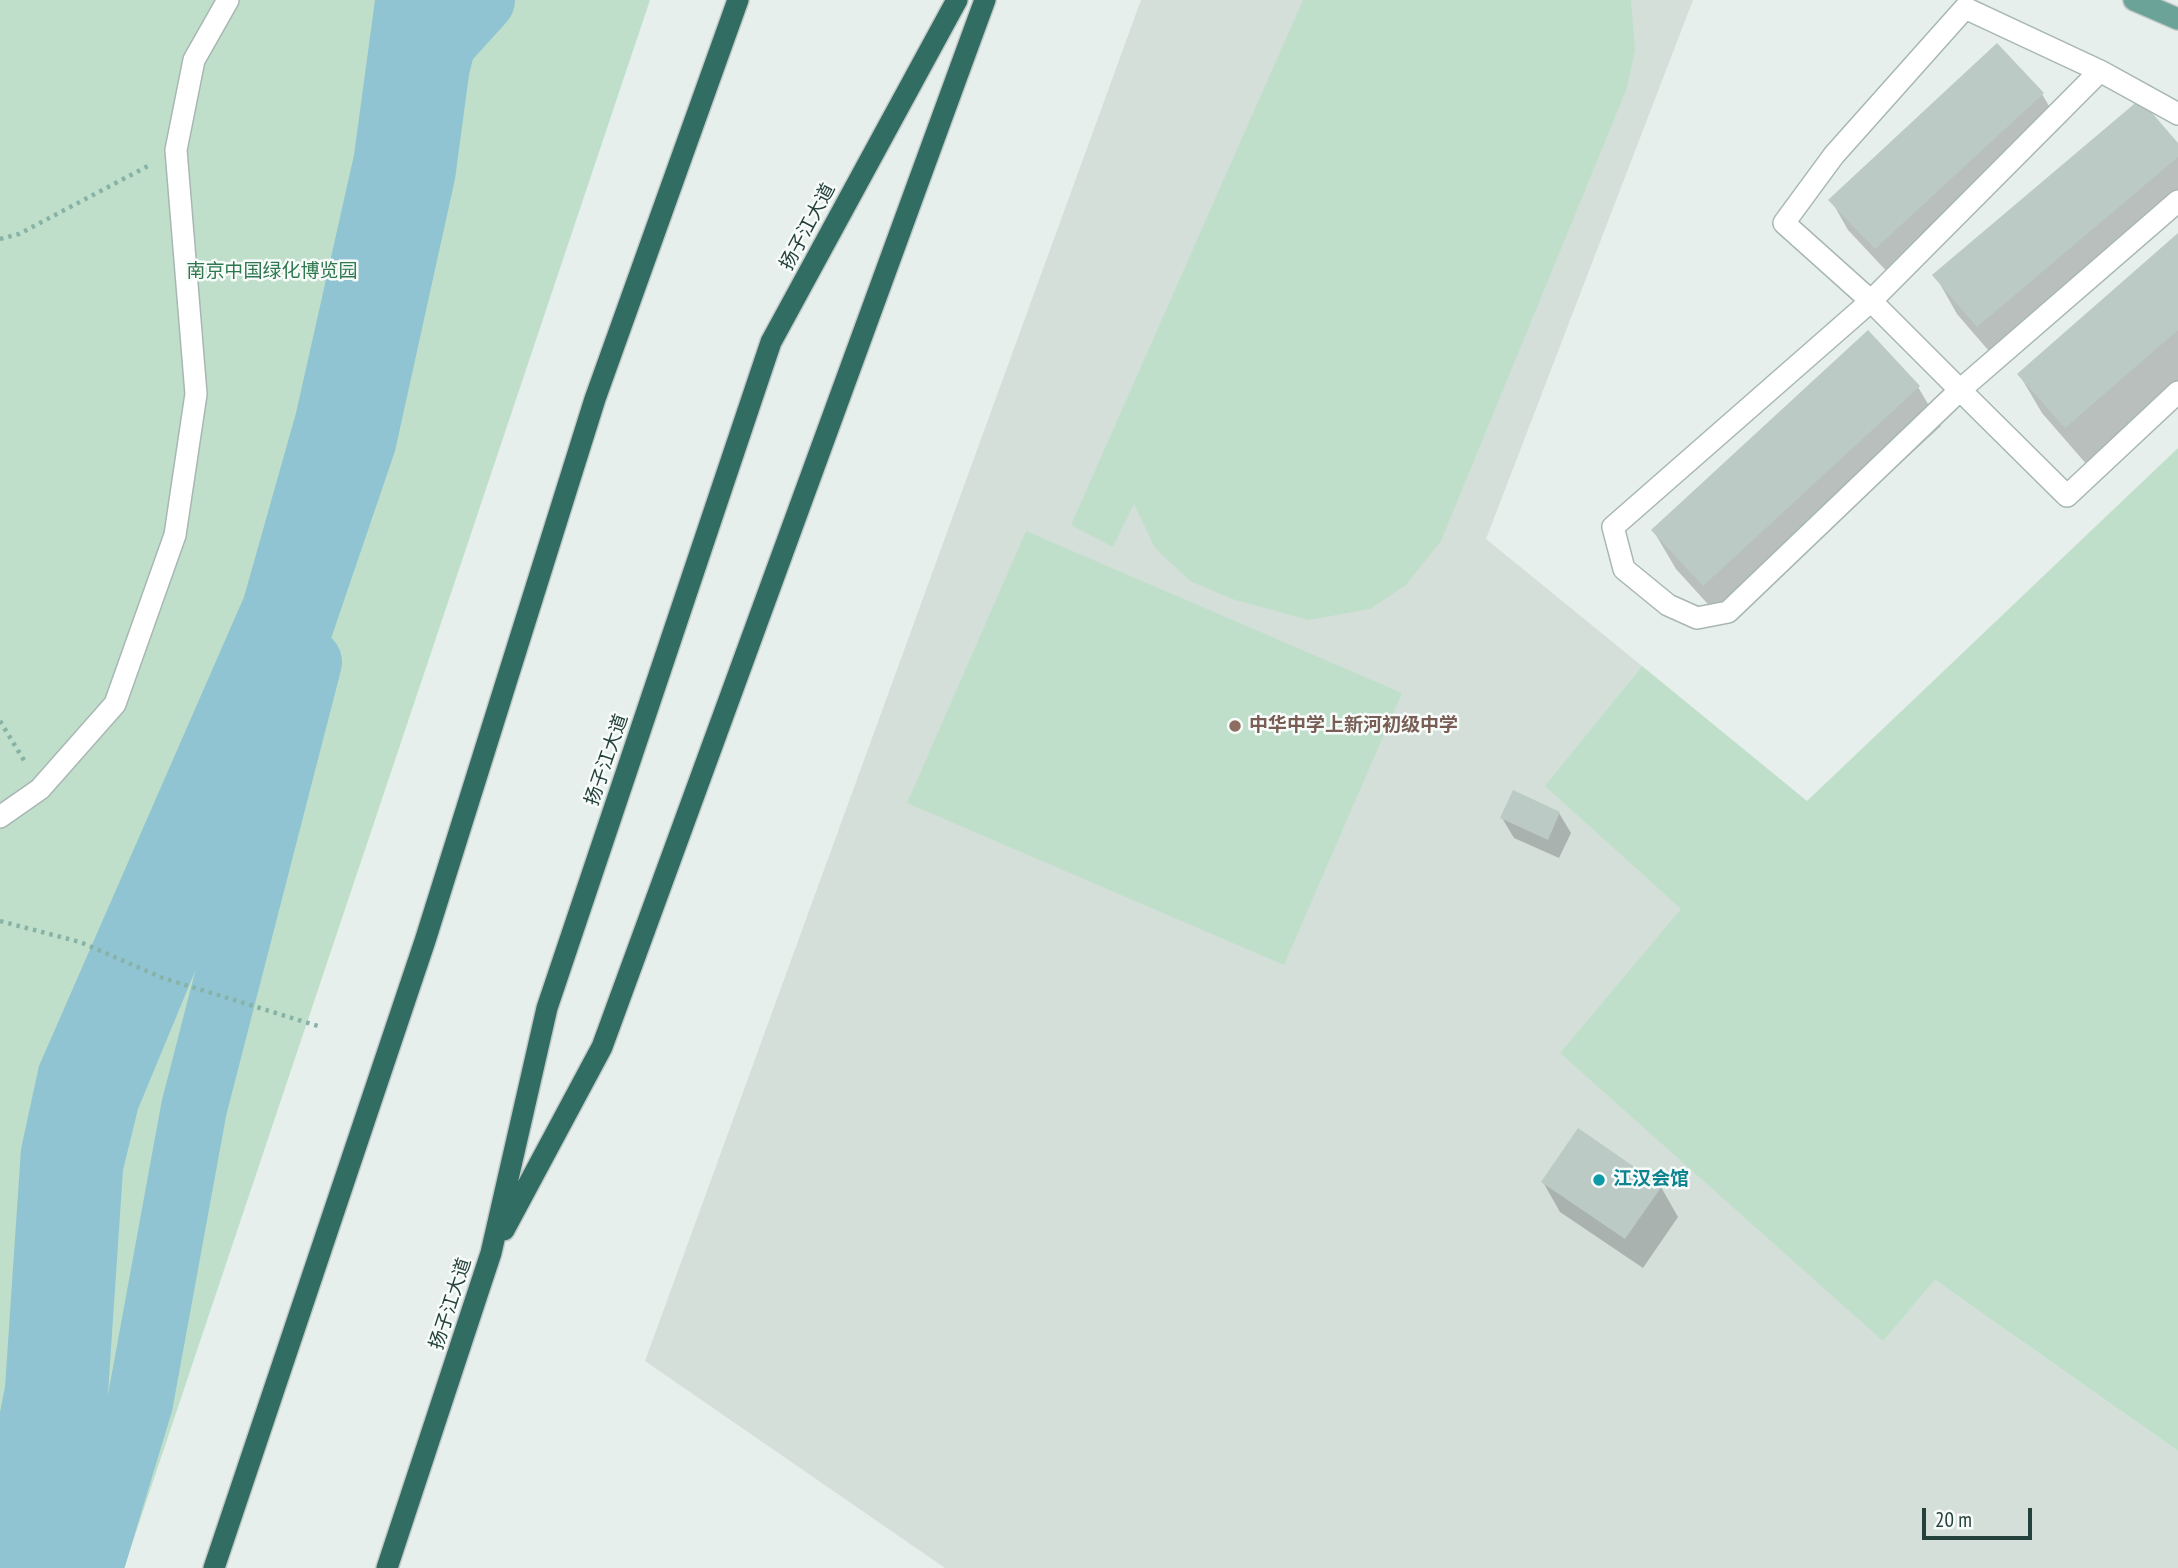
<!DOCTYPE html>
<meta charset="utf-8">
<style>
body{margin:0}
#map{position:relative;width:2178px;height:1568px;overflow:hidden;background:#e6efeb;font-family:"PT Sans Narrow",sans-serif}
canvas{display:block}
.scale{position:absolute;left:1922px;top:1508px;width:110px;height:32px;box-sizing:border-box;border:4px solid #25413b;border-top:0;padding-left:9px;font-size:21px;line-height:24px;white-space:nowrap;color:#25413b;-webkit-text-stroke:5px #f7fbf9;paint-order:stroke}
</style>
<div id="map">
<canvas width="2178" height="1568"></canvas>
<div class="scale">20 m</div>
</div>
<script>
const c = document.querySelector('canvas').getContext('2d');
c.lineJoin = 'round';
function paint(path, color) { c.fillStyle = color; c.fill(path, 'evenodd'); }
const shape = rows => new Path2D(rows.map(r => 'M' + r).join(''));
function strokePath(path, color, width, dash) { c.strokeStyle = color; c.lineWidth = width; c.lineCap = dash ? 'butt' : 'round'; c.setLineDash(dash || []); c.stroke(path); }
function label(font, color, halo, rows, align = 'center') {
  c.font = font + ' "PT Sans Narrow","Noto Sans SC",sans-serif'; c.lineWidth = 5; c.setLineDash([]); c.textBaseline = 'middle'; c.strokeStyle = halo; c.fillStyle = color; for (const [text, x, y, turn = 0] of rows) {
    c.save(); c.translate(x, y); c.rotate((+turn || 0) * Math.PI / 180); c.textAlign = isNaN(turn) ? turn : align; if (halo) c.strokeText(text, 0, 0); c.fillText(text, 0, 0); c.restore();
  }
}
const built = shape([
 [1141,0,1693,0,1486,539,1642,666,1546,786,1682,909,1882,1341,1935,1280,2178,1451,2178,1568,945,1568,645,1361]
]);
const green = shape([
 [0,0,650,0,124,1568,0,1568],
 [1303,0,1631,0,1635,49,1627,88,1441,541,1406,585,1370,609,1309,620,1232,599,1190,581,1155,548,1134,504,1113,547,1071,525],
 [2178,448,2178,1451,1935,1280,1883,1341,1560,1053,1681,909,1545,786,1642,666,1807,801],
 [1026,531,1402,693,1284,965,907,803]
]);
const water = shape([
 [375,0,479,0,455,179,395,451,322,665,138,1109,123,1170,107,1408,73,1568,0,1568,0,1412,5,1387,21,1149,39,1066,244,597,296,413,354,155]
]);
const shadow = shape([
 [2042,94,2059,123,1893,278,1848,230,1831,200],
 [2178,146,2178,215,2001,365,1957,314,1935,275],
 [2178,236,2178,389,2088,466,2042,413,2019,374],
 [1918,387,1941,426,1726,624,1676,569,1653,530],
 [1559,813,1571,833,1559,858,1514,838,1502,818],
 [1543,1182,1661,1187,1678,1217,1643,1268,1560,1212]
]);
const river = shape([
 [433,82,443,43,482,0],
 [90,1568,140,1403,194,1108,309,662]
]);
const building = shape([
 [1997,43,2044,93,1875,249,1828,200],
 [2140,99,2178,143,2178,157,1977,327,1932,275],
 [2178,233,2178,330,2065,428,2017,374],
 [1868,330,1920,386,1703,586,1651,530],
 [1513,790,1560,812,1548,840,1500,818],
 [1578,1128,1662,1186,1625,1239,1541,1182]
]);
const path = shape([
 [0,239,19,234,148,166],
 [0,721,25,762],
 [0,921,80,942,163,978,318,1026]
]);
const minor = shape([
 [2100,71,1965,8,1834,155,1784,223,1871,301,2100,71,2178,114],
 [2178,201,1960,390,1728,612,1697,618,1668,605,1624,569,1613,527,1871,301,1960,390,2067,496,2178,392],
 [0,817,40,789,115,704,175,535,196,394,176,150,194,60,228,0]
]);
const major = shape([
 [2134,0,2178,19]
]);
const highway = shape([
 [504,1230,602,1047,985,0],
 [214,1568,425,941,595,399,738,0],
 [387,1568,491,1253,547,1008,771,342,957,0]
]);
const markers = [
 [1235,726,7,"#8d6e63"],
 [1599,1180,7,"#0f9aa8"]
];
const streetNames = [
 ["扬子江大道",808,227,-62],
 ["扬子江大道",607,760,-71],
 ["扬子江大道",451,1304,-72]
];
const parkNames = [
 ["南京中国绿化博览园",272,272]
];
const educationNames = [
 ["中华中学上新河初级中学",1249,726]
];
const cultureNames = [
 ["江汉会馆",1613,1180]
];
paint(built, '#d4dfda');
paint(green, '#c0dfca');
paint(water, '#90c4d2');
paint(shadow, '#0003');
strokePath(river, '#90c4d2', 66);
paint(building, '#bbcac4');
strokePath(minor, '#a8b7b3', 24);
strokePath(major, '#c2cac8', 24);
strokePath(highway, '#c2cac8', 24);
strokePath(path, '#87b2a6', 4.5, [3.5, 5]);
strokePath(minor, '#fff', 21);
strokePath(major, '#6ca398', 21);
strokePath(highway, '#316d63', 21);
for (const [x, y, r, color] of markers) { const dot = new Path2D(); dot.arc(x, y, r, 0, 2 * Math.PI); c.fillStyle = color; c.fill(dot); strokePath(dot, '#f7fbf9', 2.5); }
label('19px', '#25413b', '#f7fbf9', streetNames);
label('19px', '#2f784f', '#f7fbf9', parkNames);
label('bold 19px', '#785e54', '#f7fbf9', educationNames, 'left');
label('bold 19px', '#0d838f', '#f7fbf9', cultureNames, 'left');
</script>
